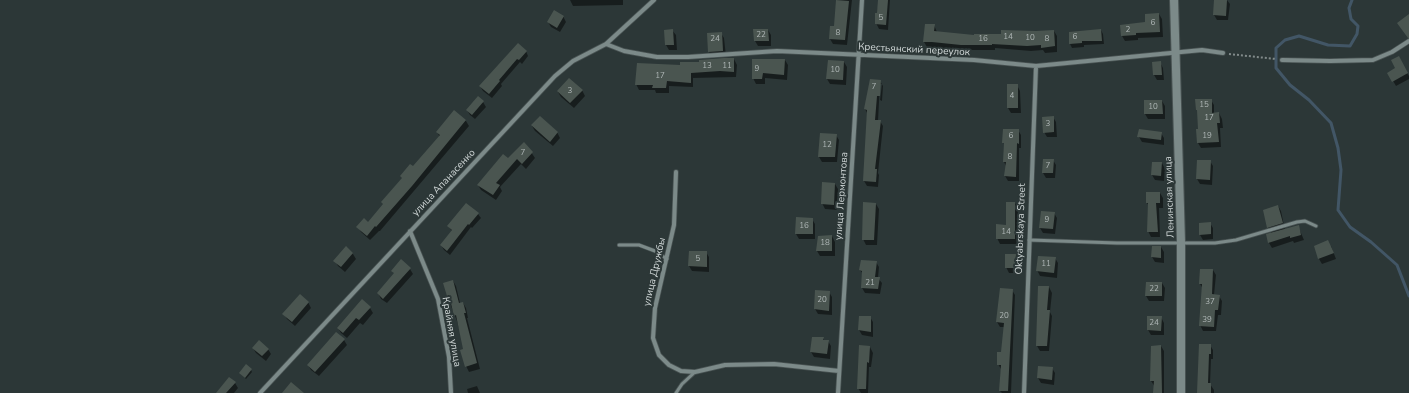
<!DOCTYPE html>
<meta charset="utf-8">
<style>
body{margin:0}
canvas{display:block;background:#2c3737}
</style>
<canvas width="1409" height="393"></canvas>
<script>
const c = document.querySelector('canvas').getContext('2d');
c.lineJoin = 'round';
function paint(path, color) { c.fillStyle = color; c.fill(path, 'evenodd'); }
const shape = rows => new Path2D(rows.map(r => 'M' + r).join(''));
function strokePath(path, color, width, dash) { c.strokeStyle = color; c.lineWidth = width; c.lineCap = dash ? 'butt' : 'round'; c.setLineDash(dash || []); c.stroke(path); }
function label(font, color, halo, rows, align = 'center') {
  c.font = font + ' "Nunito Sans",sans-serif'; c.lineWidth = 4; c.setLineDash([]); c.textBaseline = 'middle'; c.strokeStyle = halo; c.fillStyle = color; for (const [text, x, y, turn = 0] of rows) {
    c.save(); c.translate(x, y); c.rotate((+turn || 0) * Math.PI / 180); c.textAlign = isNaN(turn) ? turn : align; if (halo) c.strokeText(text, 0, 0); c.fillText(text, 0, 0); c.restore();
  }
}
const shadow = shape([
 [570,0,623,0,623,5,573,6],
 [837,0,852,0,847,45,833,44,830,39,835,27],
 [879,0,890,0,888,30,879,29,876,23],
 [1215,0,1227,0,1230,4,1228,20,1217,20,1214,15],
 [1159,14,1162,19,1163,37,1138,38,1138,40,1125,41,1122,36,1146,23],
 [563,16,566,22,560,32,551,27,548,22],
 [926,25,934,25,937,32,975,36,1054,31,1057,36,1057,52,1045,53,1043,50,1031,51,995,48,995,50,964,50,936,47,927,47,924,42],
 [665,30,672,30,676,35,677,50,669,50,666,45],
 [754,30,768,30,771,35,771,46,758,46,755,41],
 [1101,30,1103,34,1104,44,1084,45,1084,47,1072,48,1070,44],
 [721,33,724,38,726,56,712,57,709,52],
 [526,51,528,56,522,64,520,62,501,84,502,86,492,98,483,91,480,86],
 [1399,58,1409,76,1409,79,1396,86,1389,74,1397,69],
 [734,59,737,65,736,77,693,78,693,87,669,86,669,93,656,93,655,90,639,90,636,84,681,66],
 [785,60,788,65,787,80,765,78,765,84,756,84,753,78],
 [844,62,847,67,846,85,830,84,827,79],
 [1160,62,1163,68,1164,80,1157,80,1154,75,1153,63],
 [880,81,883,86,882,101,880,100,882,84,880,84,878,121,880,121,883,126,878,173,879,175,878,187,867,186,864,181,868,115,865,109],
 [1017,85,1020,91,1021,113,1011,113,1008,108],
 [582,90,585,96,574,108,561,97,558,92],
 [1211,100,1214,105,1214,114,1219,113,1222,119,1223,128,1220,128,1221,147,1201,148,1198,143,1199,130,1198,112,1197,110],
 [1162,101,1165,106,1165,119,1148,119,1145,114],
 [483,102,486,107,475,119,470,115,467,110],
 [454,111,466,121,469,126,380,231,379,231,370,240,361,232,358,227,368,223,384,205,382,202,440,137,437,132],
 [1053,117,1056,122,1057,137,1047,137,1044,132],
 [532,126,557,132,560,138,553,146,535,131],
 [1018,130,1021,135,1021,148,1019,148,1019,181,1008,181,1005,176,1006,166,1004,162,1005,145,1003,142],
 [1161,133,1164,138,1164,145,1142,142,1139,137],
 [836,135,839,140,837,162,822,162,819,157],
 [531,152,535,158,526,169,521,164,500,187,502,191,496,200,481,190,478,185,508,159],
 [1053,160,1056,165,1055,178,1046,178,1043,173],
 [1210,161,1213,166,1212,185,1200,184,1197,179],
 [1162,163,1165,169,1164,181,1155,180,1152,175],
 [835,184,838,189,837,210,825,209,822,203],
 [1160,193,1163,198,1163,208,1159,208,1160,237,1151,237,1148,231,1149,206,1147,203],
 [1015,203,1018,208,1017,244,1000,244,997,238,1007,226],
 [876,204,879,209,877,245,866,245,863,239],
 [1278,206,1281,211,1285,230,1298,226,1304,240,1294,243,1293,241,1272,248,1269,243,1268,235,1272,234,1268,227],
 [1054,213,1057,218,1055,234,1043,233,1040,228],
 [478,214,481,218,472,228,471,227,450,255,444,250,441,245,452,231,448,226],
 [797,218,812,219,815,224,815,239,799,239,796,234],
 [1210,223,1213,228,1213,239,1203,240,1200,235],
 [832,236,835,242,835,256,820,256,817,251],
 [1316,246,1331,246,1336,259,1322,264,1319,259],
 [1153,247,1161,247,1164,252,1164,263,1155,262,1152,257],
 [346,248,353,254,356,259,345,272,338,266,335,261],
 [706,252,709,257,709,272,692,271,689,266],
 [1016,255,1019,260,1017,273,1009,273,1006,267],
 [1055,258,1058,263,1057,278,1040,276,1037,270],
 [876,262,879,267,878,278,882,283,880,294,865,293,862,288,863,274,860,270],
 [410,269,413,274,387,303,381,299,378,293,395,274,393,271],
 [1213,270,1216,275,1214,295,1219,296,1222,301,1221,315,1218,315,1216,331,1203,331,1200,325,1203,289,1200,284],
 [453,281,456,286,460,303,463,303,466,308,468,318,467,318,480,369,469,372,466,366,465,350,457,321,447,296],
 [1162,283,1165,288,1164,301,1149,301,1146,296],
 [1049,287,1052,293,1050,312,1052,316,1049,351,1040,351,1037,346],
 [1001,289,1012,290,1015,295,1011,393,1002,393,1000,391,1001,369,998,364,1002,353,1005,327,1000,327,997,322],
 [829,292,832,297,832,315,818,314,815,309],
 [308,302,311,308,295,326,287,319,284,314],
 [370,308,373,313,363,325,360,323,347,338,341,333,338,328],
 [870,317,873,322,873,337,862,335,859,330],
 [1161,317,1164,323,1164,335,1151,335,1148,330],
 [823,338,824,341,828,341,831,346,830,359,814,357,811,352],
 [344,340,347,345,319,376,311,370,308,365],
 [1210,345,1213,350,1213,359,1211,359,1210,384,1214,390,1214,393,1198,393],
 [1152,346,1161,346,1164,351,1164,393,1155,393,1155,387,1151,381],
 [870,347,873,353,871,367,869,367,868,393,861,393,858,388],
 [253,348,268,349,271,354,266,361,256,353],
 [1039,367,1052,368,1055,373,1054,385,1041,383,1038,378],
 [251,370,252,372,246,379,240,373],
 [235,383,238,388,234,393,224,393],
 [477,386,480,393,468,393,467,389]
]);
const stream = shape([
 [1352,0,1349,8,1351,19,1358,26,1357,34,1350,46,1328,45,1299,36,1285,40,1276,48,1276,68,1290,85,1309,100,1331,123,1338,148,1341,170,1338,210,1350,227,1371,242,1397,265,1409,296]
]);
const building = shape([
 [836,0,849,1,845,40,829,39,830,26,834,26],
 [878,0,888,0,886,25,875,24,875,13,877,13],
 [1214,0,1227,0,1226,16,1213,15],
 [554,10,564,16,557,28,547,22],
 [1159,13,1160,32,1136,33,1136,35,1121,36,1120,25,1145,22,1145,14],
 [1409,14,1409,38,1408,38,1397,23],
 [925,24,935,24,934,31,974,35,974,34,1001,34,1001,30,1036,31,1054,30,1055,46,1041,48,1041,45,1027,46,992,44,992,45,961,45,932,42,923,42],
 [673,29,674,45,665,45,664,30],
 [753,29,768,29,769,41,754,41],
 [1101,29,1102,41,1082,41,1082,43,1069,44,1069,32],
 [722,32,723,51,708,52,707,33],
 [518,43,527,51,519,60,517,59,499,80,500,81,489,94,479,86],
 [1399,56,1408,73,1392,82,1387,73,1395,68,1391,60],
 [724,58,734,58,734,72,720,71,691,73,691,83,667,81,666,88,652,88,653,85,635,85,637,63,680,65,680,62,699,62,699,60],
 [752,59,785,59,784,75,763,73,762,79,752,79],
 [828,60,844,61,843,80,826,79],
 [1161,61,1162,75,1153,75,1152,62],
 [569,78,583,90,570,103,557,91],
 [870,79,881,80,880,96,877,96,875,120,881,120,875,169,877,169,876,182,863,181,867,110,864,109],
 [1007,84,1018,84,1018,108,1007,108],
 [478,96,484,101,472,115,466,110],
 [1195,99,1212,99,1212,113,1219,112,1220,123,1217,123,1219,142,1197,143,1196,129,1198,129,1197,110,1196,110],
 [1144,100,1162,100,1163,114,1144,114],
 [454,110,466,120,412,186,376,227,375,226,367,236,356,227,364,218,368,222,383,204,381,202,402,178,400,176,410,164,413,166,440,135,436,132],
 [540,116,558,132,550,142,531,125],
 [1054,116,1054,132,1043,133,1042,117],
 [1003,129,1019,129,1019,144,1017,143,1016,177,1004,176,1006,162,1003,162,1004,143,1002,143],
 [1139,129,1162,132,1161,140,1137,137],
 [820,133,837,134,835,157,818,157],
 [524,142,533,152,522,164,517,159,496,183,500,185,493,195,477,185,503,154,508,158],
 [1043,159,1054,159,1053,173,1042,173],
 [1197,160,1211,160,1210,180,1196,179],
 [1152,162,1162,162,1161,176,1151,175],
 [822,182,835,183,834,205,821,204],
 [1146,192,1160,192,1160,203,1156,203,1158,232,1147,232,1148,203,1146,203],
 [863,202,876,203,874,240,862,240],
 [1006,202,1015,202,1015,239,996,239,996,224,1006,225],
 [466,203,479,213,469,225,468,224,447,251,440,245,452,230,447,226],
 [1278,205,1283,223,1267,228,1263,210],
 [1041,211,1055,212,1053,229,1039,228],
 [796,217,813,218,813,234,795,234],
 [1211,222,1211,234,1199,235,1199,223],
 [1299,225,1301,235,1290,238,1290,236,1268,243,1266,234],
 [832,235,832,251,816,251,818,236],
 [1328,240,1334,253,1318,259,1314,246],
 [346,246,353,253,341,267,333,261],
 [1152,246,1161,246,1161,258,1151,257],
 [689,251,707,251,707,267,688,266],
 [1005,254,1016,254,1015,268,1005,268],
 [1038,256,1056,257,1054,273,1036,271],
 [401,259,411,268,383,299,377,293,394,273,391,271],
 [861,260,877,261,875,277,880,277,878,289,861,288,862,271,859,270],
 [1200,269,1213,269,1212,294,1220,295,1218,310,1215,310,1214,327,1199,326,1202,284,1199,284],
 [453,280,459,303,463,302,466,313,464,313,477,363,465,367,460,350,463,349,456,315,454,316,449,295,447,296,443,283],
 [1146,282,1162,282,1162,296,1145,296],
 [1038,286,1049,286,1047,310,1050,310,1047,346,1036,346],
 [1000,288,1013,289,1008,391,999,391,1001,365,997,365,997,352,1001,352,1004,323,996,322],
 [815,290,830,291,829,311,814,309],
 [300,294,309,302,292,322,282,314],
 [362,299,371,307,359,320,356,318,343,333,337,328],
 [859,316,871,316,871,332,858,330],
 [1147,316,1162,316,1161,331,1147,330],
 [336,332,345,339,315,372,307,365],
 [812,337,824,337,823,340,829,340,827,354,810,352],
 [259,340,269,349,262,356,252,348],
 [1199,344,1211,344,1211,354,1209,354,1208,383,1211,383,1211,393,1197,393],
 [859,345,870,346,869,363,867,362,866,389,857,389],
 [1161,345,1162,393,1153,393,1154,381,1150,381,1151,346],
 [246,364,252,369,245,378,239,373],
 [1038,366,1053,367,1052,380,1037,378],
 [229,377,236,382,226,393,216,393],
 [291,382,304,393,282,393]
]);
const path = shape([
 [1229,54,1276,59]
]);
const lane = shape([
 [1029,240,1117,243,1215,243,1236,240,1297,222,1305,221,1316,226],
 [619,245,639,245,655,251,667,259],
 [676,393,682,384,695,372]
]);
const street = shape([
 [606,44,624,51,657,57,688,57,777,51,974,60,1036,66,1202,50,1223,53],
 [1282,60,1330,61,1373,60,1392,52,1409,41],
 [676,172,674,225,655,308,653,338,659,355,669,365,681,371,695,372,725,365,774,364,839,371],
 [410,231,438,299,449,357,451,393],
 [260,393,555,76,573,61,606,44,654,0],
 [838,393,862,0],
 [1024,393,1036,66]
]);
const secondary = shape([
 [1174,0,1181,242,1181,393]
]);
const numberNames = [
 ["5",881,18],
 ["6",1153,23],
 ["2",1128,30],
 ["8",838,33],
 ["22",761,35],
 ["14",1008,37],
 ["6",1075,37],
 ["10",1030,38],
 ["24",715,39],
 ["16",983,39],
 ["8",1047,39],
 ["13",707,66],
 ["11",727,66],
 ["9",757,69],
 ["10",835,70],
 ["17",660,76],
 ["7",874,87],
 ["3",570,91],
 ["4",1012,96],
 ["15",1204,105],
 ["10",1153,107],
 ["17",1209,118],
 ["3",1048,124],
 ["6",1011,136],
 ["19",1207,136],
 ["12",827,145],
 ["7",523,153],
 ["8",1010,157],
 ["7",1048,166],
 ["9",1047,220],
 ["16",804,226],
 ["14",1006,232],
 ["18",825,243],
 ["5",698,259],
 ["11",1046,264],
 ["21",870,283],
 ["22",1154,289],
 ["20",822,300],
 ["37",1210,302],
 ["20",1004,316],
 ["39",1207,320],
 ["24",1154,323]
];
const streetNames = [
 ["Крестьянский переулок",914,50,3],
 ["улица Апанасенко",444,183,-47],
 ["улица Лермонтова",842,196,-86],
 ["Ленинская улица",1170,197,-92],
 ["Oktyabrskaya Street",1021,229,-88],
 ["улица Дружбы",655,272,-77],
 ["Крайняя улица",451,332,80]
];
paint(shadow, '#0007');
strokePath(stream, '#425666', 3);
paint(building, '#4a5550');
strokePath(lane, '#495353', 4.5);
strokePath(street, '#495353', 5.5);
strokePath(secondary, '#495353', 10);
strokePath(path, '#818a8a', 2, [2, 2]);
strokePath(lane, '#7c8a89', 3);
strokePath(street, '#7c8a89', 4);
strokePath(secondary, '#7c8a89', 8);
label('8px', '#aeb6b5', null, numberNames);
label('10px', '#d0d7d7', '#2c3737', streetNames);
</script>
